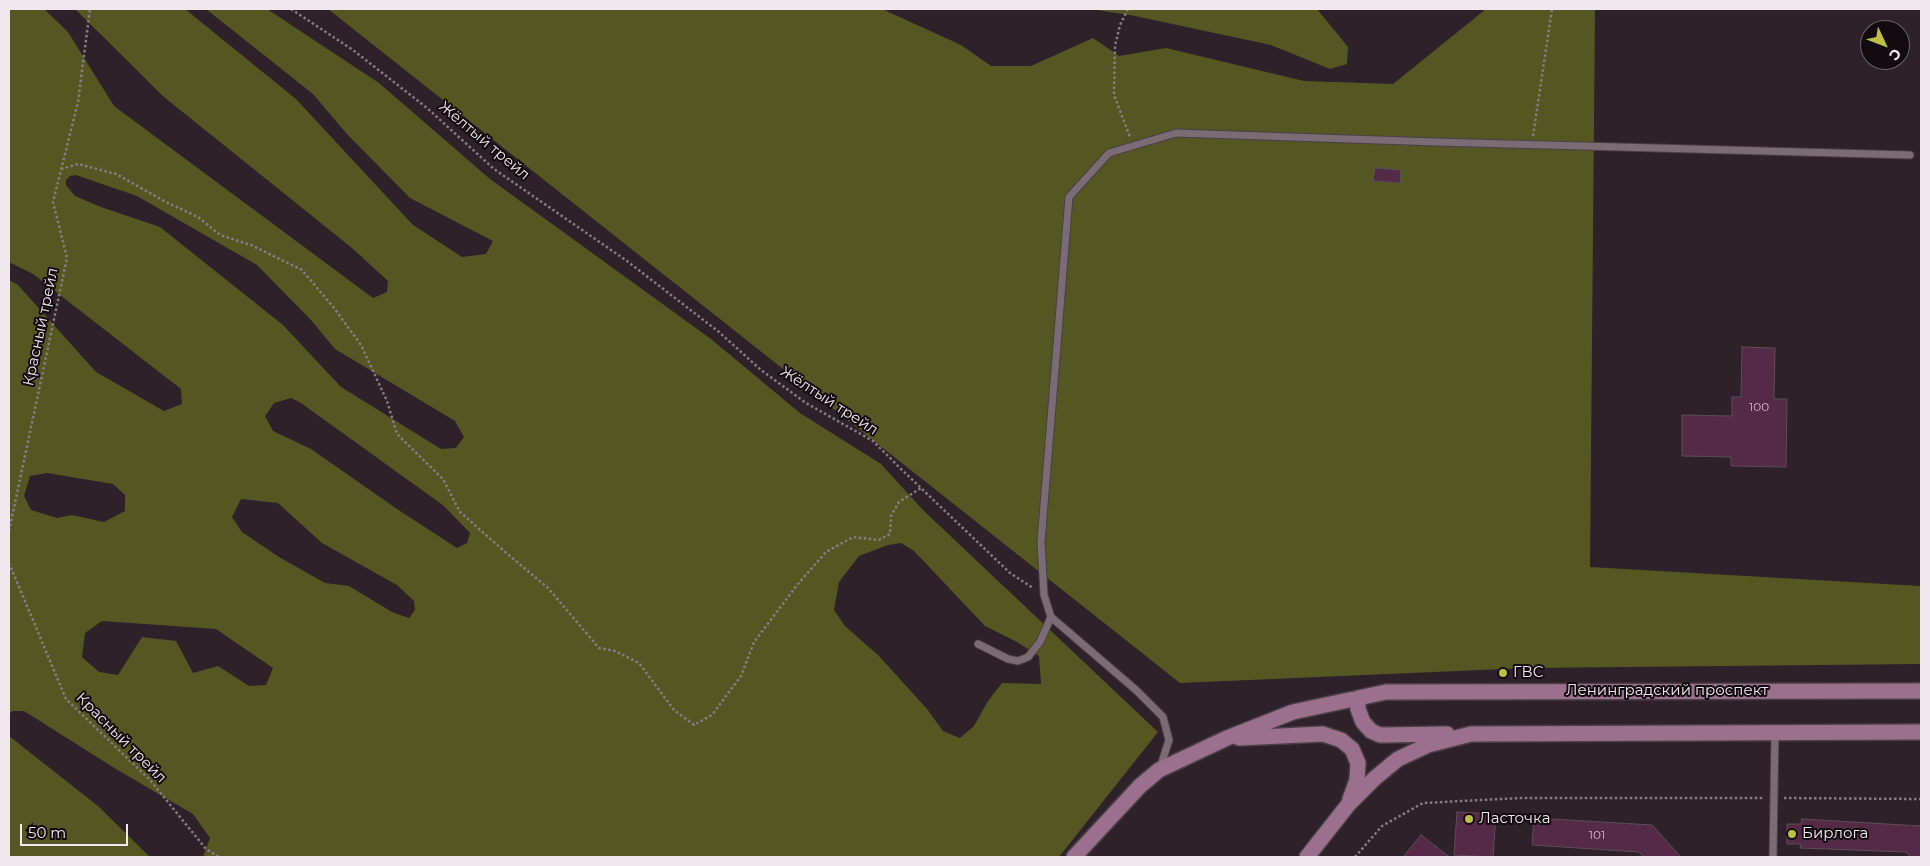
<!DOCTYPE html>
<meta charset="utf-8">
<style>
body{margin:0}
#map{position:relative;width:1930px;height:866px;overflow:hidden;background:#2e2129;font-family:Montserrat,sans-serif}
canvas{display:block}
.frame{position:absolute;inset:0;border:10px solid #f1e8ed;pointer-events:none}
.north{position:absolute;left:1860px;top:20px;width:50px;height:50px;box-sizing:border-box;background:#120c10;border:1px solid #6b6468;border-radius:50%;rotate:133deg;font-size:14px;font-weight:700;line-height:20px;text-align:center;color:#f1e8ed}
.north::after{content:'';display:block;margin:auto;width:18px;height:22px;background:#bcbf44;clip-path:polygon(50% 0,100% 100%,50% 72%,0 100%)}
.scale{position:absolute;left:20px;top:824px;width:108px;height:22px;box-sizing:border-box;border:2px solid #f1e8ed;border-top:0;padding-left:6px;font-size:15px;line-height:18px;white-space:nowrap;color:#f1e8ed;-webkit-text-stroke:4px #120c10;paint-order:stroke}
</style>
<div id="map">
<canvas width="1930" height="866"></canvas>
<div class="frame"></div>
<div class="north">С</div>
<div class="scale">50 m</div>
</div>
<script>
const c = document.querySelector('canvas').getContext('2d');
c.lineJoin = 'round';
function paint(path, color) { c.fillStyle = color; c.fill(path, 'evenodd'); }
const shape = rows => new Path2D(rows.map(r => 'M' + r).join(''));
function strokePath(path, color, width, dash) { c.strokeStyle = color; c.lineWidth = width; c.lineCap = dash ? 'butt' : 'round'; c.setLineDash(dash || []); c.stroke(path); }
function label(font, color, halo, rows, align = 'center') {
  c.font = font + ' Montserrat,sans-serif'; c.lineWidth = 4; c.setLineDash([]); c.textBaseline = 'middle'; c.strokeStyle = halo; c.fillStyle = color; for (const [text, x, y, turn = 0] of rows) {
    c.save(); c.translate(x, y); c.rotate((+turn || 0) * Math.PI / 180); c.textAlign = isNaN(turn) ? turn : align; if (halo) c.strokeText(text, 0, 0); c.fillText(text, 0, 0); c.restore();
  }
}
const forest = shape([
 [9,9,44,9,68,32,114,106,373,298,387,292,388,281,352,248,164,97,75,9,185,9,296,99,413,225,462,257,486,254,493,241,410,198,346,133,313,94,206,9,267,9,379,83,490,179,711,339,800,413,881,464,923,510,1158,732,1059,857,203,857,210,838,193,814,116,769,24,711,13,711,9,714,9,280,18,285,96,372,164,411,182,404,181,389,33,274,9,262],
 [76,175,137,196,257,265,311,320,335,349,455,421,464,437,456,448,441,449,341,387,283,325,160,227,101,207,75,196,66,185,66,180,70,176],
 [291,398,301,403,444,506,470,533,467,543,457,548,397,509,311,449,273,431,265,416,274,403],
 [47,473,113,484,125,495,125,511,104,522,72,515,57,518,31,510,24,496,30,476],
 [241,499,278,503,322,543,397,585,414,601,415,610,409,618,392,612,349,586,325,583,279,557,242,532,232,517],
 [901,543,914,551,985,626,1017,642,1039,656,1041,684,1002,683,988,701,974,726,960,738,943,731,927,709,879,656,845,626,834,610,839,582,859,556,888,545],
 [102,621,216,629,273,668,266,685,249,686,218,666,193,673,176,641,142,637,118,675,99,672,82,657,85,633],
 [328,9,882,9,961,45,991,66,1031,66,1093,38,1119,56,1166,48,1304,81,1393,84,1486,9,1595,9,1590,567,1920,586,1921,566,1921,664,1527,668,1180,683],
 [1090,9,1317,9,1348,47,1347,64,1330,69,1271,45,1130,15],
 [9,736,98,806,150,857,9,857]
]);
const building = shape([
 [1375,168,1401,170,1400,183,1373,181,1375,168],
 [1742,347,1775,348,1774,399,1787,399,1786,467,1731,466,1731,457,1682,456,1682,415,1732,416,1732,397,1741,397,1742,347],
 [1457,812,1496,814,1493,857,1454,855,1457,812],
 [1534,818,1652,825,1681,857,1644,857,1639,852,1532,845,1534,818],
 [1802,819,1921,826,1921,857,1911,857,1906,852,1800,848,1801,844,1787,844,1787,824,1801,824,1802,819],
 [1421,835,1447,855,1450,857,1403,857,1421,835]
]);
const path = shape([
 [291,9,353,50,427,108,494,169,627,261,719,332,761,370,806,403,873,441,901,469,1010,573,1033,588],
 [1128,9,1120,25,1115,46,1114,95,1130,137],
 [1533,136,1552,9],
 [61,169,78,164,116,174,166,202,198,217,220,235,251,245,302,270,334,308,361,345,387,401,397,434,443,479,460,512,504,551,548,588,599,648,615,651,639,663,674,710,694,725,712,715,741,676,754,642,798,584,826,552,853,537,879,540,890,534,891,516,899,502,921,488],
 [9,531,67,258,53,202,78,102,90,9],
 [9,563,66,699,150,780,206,849,219,857],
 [1784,798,1921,799],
 [1355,857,1382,826,1423,803,1520,798,1763,798]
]);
const lane = shape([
 [1051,617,1136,690,1163,717,1169,740,1160,768],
 [978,644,1008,659,1018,661,1028,657,1040,642,1051,617,1044,595,1041,542,1069,197,1109,153,1176,133,1436,142,1910,155],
 [1773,857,1775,732]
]);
const secondary = shape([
 [1358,698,1358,709,1363,722,1371,731,1380,735,1447,734],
 [1239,738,1323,734,1341,740,1352,749,1358,763,1357,780,1350,799],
 [1074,857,1140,786,1159,770,1227,738,1293,712,1386,692,1921,691],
 [1307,857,1348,805,1375,778,1398,759,1428,745,1471,734,1921,732]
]);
const markers = [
 [1503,673,5,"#bcbf44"],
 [1469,819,5,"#bcbf44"],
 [1792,834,5,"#bcbf44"]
];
const numberNames = [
 ["100",1759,407],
 ["101",1597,835]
];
const streetNames = [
 ["Жёлтый трейл",484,141,40],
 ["Красный трейл",41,327,-78],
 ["Жёлтый трейл",829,401,33],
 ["Ленинградский проспект",1667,691],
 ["Красный трейл",121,738,45]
];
const poiNames = [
 ["ГВС",1513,673],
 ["Ласточка",1479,819],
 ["Бирлога",1802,834]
];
paint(forest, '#555722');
paint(building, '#542a46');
strokePath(building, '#5d4e57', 1);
strokePath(lane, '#4a3f46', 9);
strokePath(secondary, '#4a3f46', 18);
strokePath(path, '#877c83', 2.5, [2.5, 2.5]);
strokePath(lane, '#7a6b74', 7);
strokePath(secondary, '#9b708c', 15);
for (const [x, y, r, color] of markers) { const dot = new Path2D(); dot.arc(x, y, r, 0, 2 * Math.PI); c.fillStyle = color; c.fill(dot); strokePath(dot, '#120c10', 2); }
label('12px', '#cab8c3', null, numberNames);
label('15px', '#f1e8ed', '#120c10', streetNames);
label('15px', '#f1e8ed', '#120c10', poiNames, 'left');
</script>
